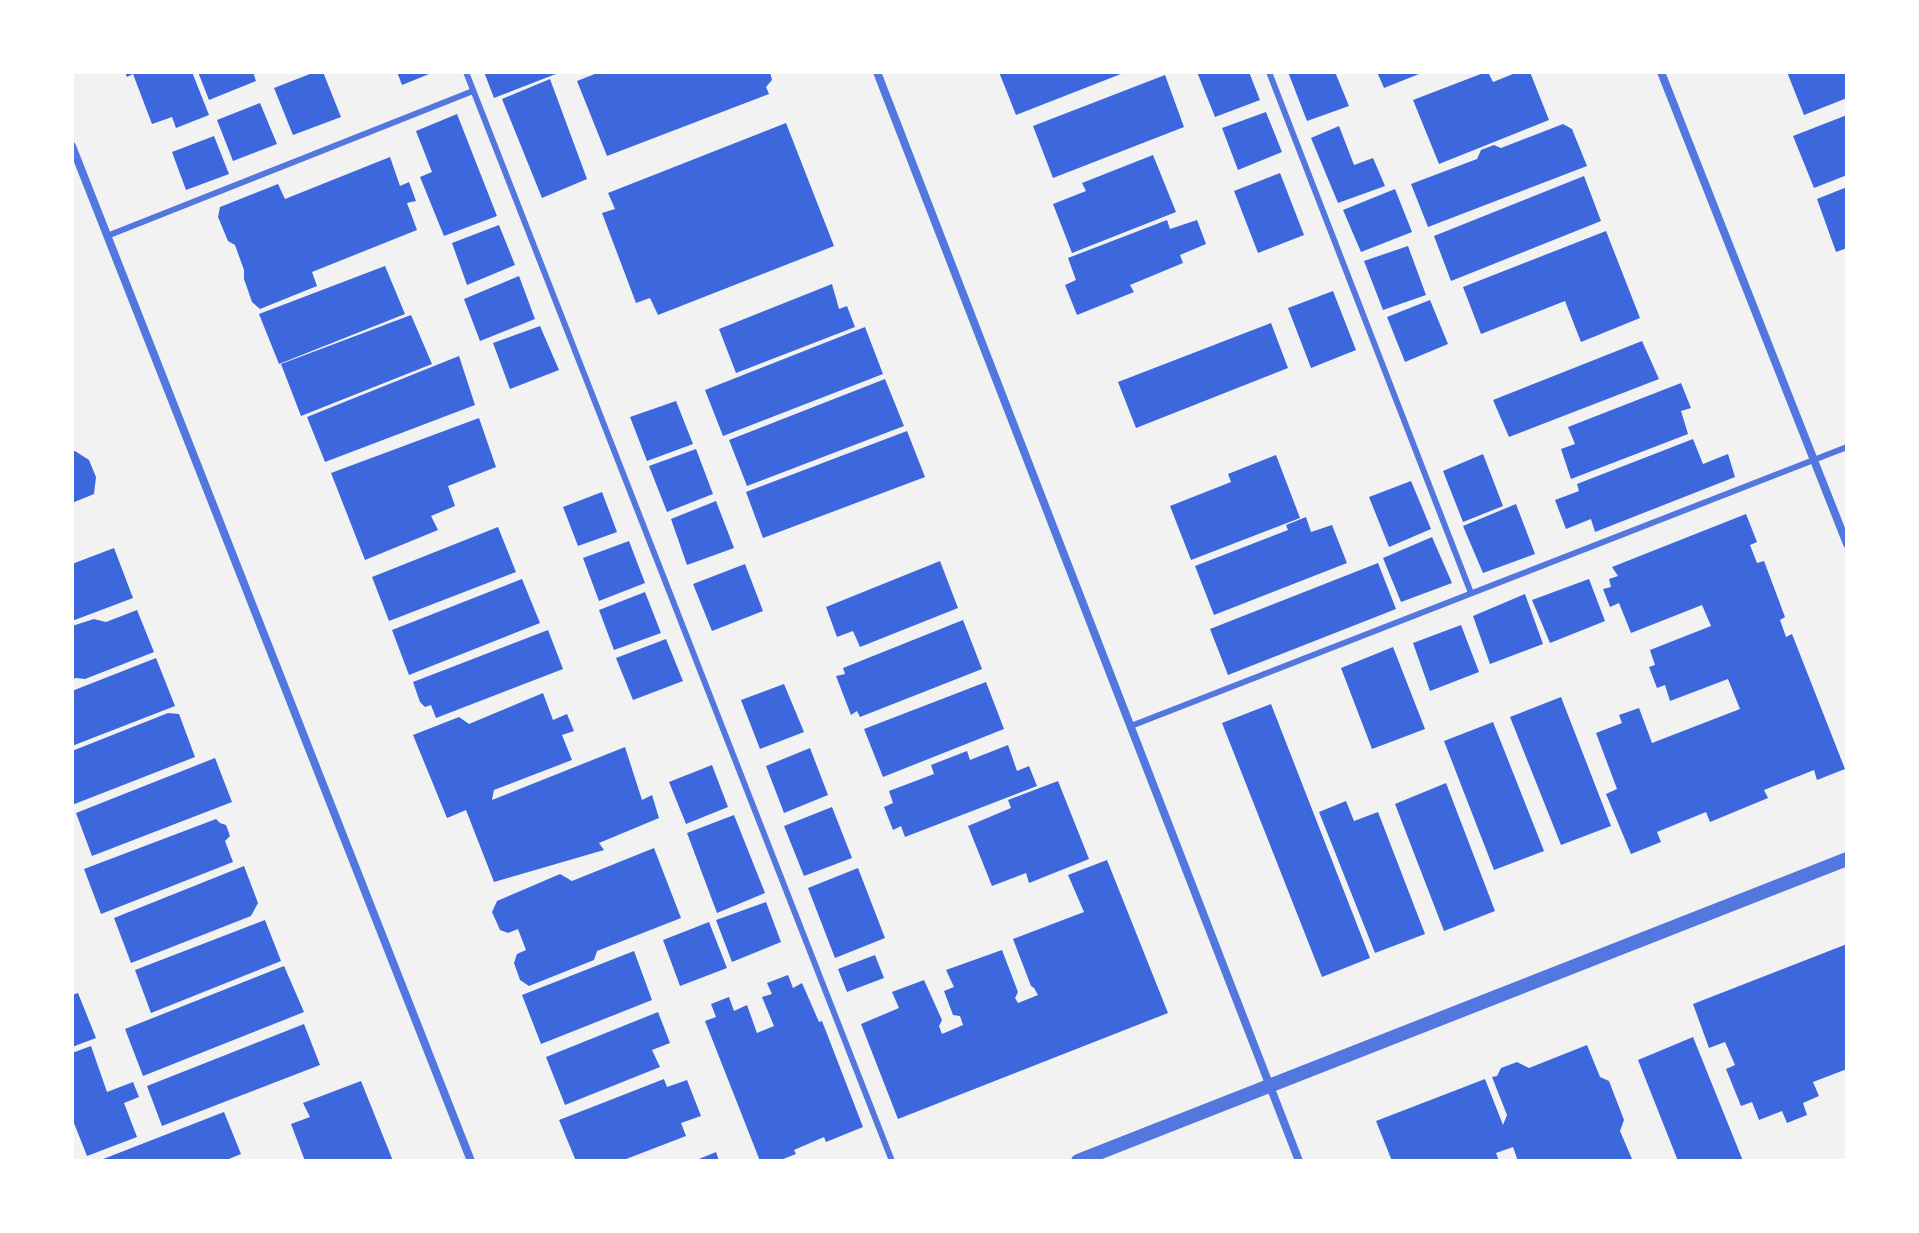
<!DOCTYPE html>
<style>
body{margin:0}
#map{position:relative;width:1919px;height:1233px;overflow:hidden;background:#f2f2f2;font-family:"Source Serif 4",serif}
canvas{display:block}
.frame{position:absolute;inset:0;border:74px solid #fff;pointer-events:none}
</style>
<div id="map">
<canvas width="1919" height="1233"></canvas>
<div class="frame"></div>
</div>
<script>
const c = document.querySelector('canvas').getContext('2d');
c.lineJoin = 'round';
function paint(path, color) { c.fillStyle = color; c.fill(path, 'evenodd'); }
const shape = rows => new Path2D(rows.map(r => 'M' + r).join(''));
function strokePath(path, color, width, dash) { c.strokeStyle = color; c.lineWidth = width; c.lineCap = dash ? 'butt' : 'round'; c.setLineDash(dash || []); c.stroke(path); }
const building = shape([
 [125,72,192,72,209,115,176,128,172,117,152,124,133,74,127,77],
 [198,72,253,72,256,81,209,100],
 [315,72,323,72,341,117,293,135,274,88],
 [397,72,434,72,402,85],
 [484,72,561,72,494,98],
 [600,72,770,72,772,80,766,87,769,94,607,156,577,81],
 [999,72,1126,72,1016,115],
 [1197,72,1249,72,1260,100,1215,117],
 [1288,72,1335,72,1349,106,1307,121],
 [1377,72,1424,72,1384,88],
 [1486,72,1488,72,1493,82,1518,72,1530,72,1549,120,1439,164,1413,100],
 [1787,72,1847,72,1847,98,1804,115],
 [1165,75,1184,127,1053,178,1033,126],
 [550,79,587,179,542,198,502,99],
 [260,103,277,144,233,161,217,120],
 [1266,112,1282,152,1238,170,1222,128],
 [457,114,497,216,444,236,420,177,432,172,416,131],
 [1847,115,1847,175,1814,188,1793,136],
 [786,123,834,246,658,315,650,298,636,303,602,213,615,209,608,193],
 [1563,124,1572,129,1587,166,1428,227,1411,184,1477,159,1481,150,1494,145,1501,148],
 [1339,126,1354,165,1373,158,1385,186,1338,203,1311,138],
 [214,136,229,174,186,190,172,152],
 [1153,155,1176,212,1072,253,1053,204,1086,191,1082,183],
 [390,157,400,186,409,182,416,201,407,203,417,230,312,272,317,286,260,309,252,302,244,279,244,270,235,245,228,241,218,217,220,207,278,184,285,199],
 [1280,173,1304,235,1258,253,1234,191],
 [1584,176,1601,221,1451,281,1434,236],
 [1847,187,1847,248,1836,252,1817,199],
 [1395,189,1412,232,1361,252,1343,210],
 [1167,220,1170,229,1197,220,1206,244,1180,255,1183,263,1130,285,1134,292,1077,315,1065,285,1076,280,1068,258],
 [499,225,515,265,467,285,452,243],
 [1606,231,1640,318,1581,342,1565,301,1481,334,1463,287],
 [1408,246,1426,295,1383,310,1364,261],
 [385,266,405,314,279,364,259,314],
 [519,276,535,319,480,341,464,299],
 [832,284,839,309,847,306,855,327,736,373,719,329],
 [1333,291,1356,350,1311,368,1288,308],
 [1430,300,1448,344,1405,362,1387,317],
 [411,315,432,364,301,416,281,364],
 [1271,323,1288,368,1136,428,1118,382],
 [540,326,559,370,510,389,493,343],
 [865,327,883,374,723,436,705,390],
 [1642,341,1659,379,1509,437,1493,400],
 [459,356,475,405,325,462,307,417],
 [885,379,904,426,747,486,729,440],
 [1681,383,1691,408,1681,411,1688,434,1571,479,1561,449,1575,444,1568,427],
 [676,401,693,444,647,461,630,417],
 [479,418,496,467,448,486,455,506,431,516,438,530,365,560,331,473],
 [907,431,925,477,763,538,746,492],
 [1693,439,1703,464,1728,454,1735,477,1595,532,1591,519,1566,529,1555,500,1579,491,1577,484],
 [696,449,713,494,667,512,649,466],
 [75,451,89,460,96,477,94,494,72,503,72,452],
 [1483,454,1503,506,1463,522,1443,471],
 [1276,455,1300,518,1191,560,1170,506,1231,482,1228,474],
 [1411,481,1431,529,1389,547,1369,497],
 [602,492,617,532,578,546,563,507],
 [716,501,734,548,687,565,671,519],
 [1516,504,1535,554,1483,573,1463,526],
 [1746,514,1757,542,1750,545,1757,563,1764,561,1785,617,1780,620,1786,637,1792,634,1845,769,1817,780,1814,770,1764,790,1768,798,1710,822,1706,812,1657,832,1661,842,1631,854,1606,794,1617,789,1596,733,1622,723,1619,715,1639,708,1652,743,1740,709,1728,679,1670,701,1665,685,1657,688,1649,667,1655,665,1650,650,1711,626,1702,605,1631,633,1619,603,1610,607,1603,589,1611,587,1609,579,1618,576,1612,567],
 [1306,517,1311,532,1332,525,1347,563,1214,615,1195,566,1288,530,1286,525],
 [498,527,516,572,389,621,372,577],
 [1432,537,1452,583,1401,602,1383,558],
 [629,541,645,583,599,601,583,558],
 [114,548,133,598,72,621,72,564],
 [940,561,958,608,860,647,853,631,837,637,826,607],
 [1378,563,1396,609,1228,675,1210,629],
 [745,564,763,611,712,631,693,584],
 [522,579,540,623,409,675,392,630],
 [1589,579,1605,621,1550,643,1532,600],
 [645,592,661,633,614,650,599,610],
 [1525,594,1543,644,1490,664,1473,616],
 [137,610,154,652,85,679,76,678,72,679,72,626,94,619,106,622],
 [963,620,982,669,860,717,857,711,851,715,836,676,845,674,843,668],
 [1461,625,1479,672,1430,691,1413,643],
 [548,630,563,669,436,718,431,705,425,707,420,702,413,682],
 [666,639,683,681,633,700,616,658],
 [1393,647,1425,729,1372,749,1341,668],
 [156,658,175,706,72,746,72,691],
 [986,682,1004,729,883,777,864,729],
 [784,684,804,732,760,749,741,700],
 [543,693,553,720,567,714,574,731,562,735,572,760,494,790,492,800,625,747,642,800,652,795,659,818,599,843,604,850,494,882,466,810,447,818,413,735,459,717,469,724],
 [1561,697,1611,826,1561,845,1510,717],
 [1271,704,1370,958,1322,977,1222,723],
 [168,713,179,714,195,757,72,805,72,751],
 [1493,722,1544,851,1494,870,1444,741],
 [1008,745,1017,771,1029,766,1037,786,905,837,901,826,893,830,884,807,893,803,889,791,934,774,931,765,967,751,970,760],
 [810,748,828,795,784,813,766,766],
 [215,758,232,802,92,856,76,813],
 [712,765,728,807,686,824,669,782],
 [1058,781,1089,859,1029,883,1026,873,992,886,968,826,1011,808,1008,800],
 [1446,783,1495,911,1444,931,1395,804],
 [1346,801,1354,821,1378,812,1425,934,1375,953,1319,812],
 [832,807,852,858,804,876,784,826],
 [734,815,765,893,717,913,687,833],
 [216,819,220,823,226,825,230,836,225,841,233,862,101,914,84,869],
 [654,848,681,918,597,951,594,960,529,986,520,980,514,963,517,954,526,950,518,929,508,933,500,930,492,912,497,901,560,874,572,881],
 [1107,860,1168,1013,898,1119,861,1024,899,1008,892,992,924,980,942,1020,939,1026,942,1034,963,1025,960,1016,953,1015,944,991,954,987,946,970,1002,950,1018,992,1015,998,1018,1003,1038,995,1034,988,1031,986,1013,939,1084,912,1068,875],
 [244,866,258,903,251,916,131,963,114,918],
 [858,868,885,938,835,958,808,888],
 [766,902,781,942,732,962,716,920],
 [265,920,281,961,151,1013,135,970],
 [709,922,727,968,680,986,663,940],
 [1847,944,1847,1069,1813,1082,1819,1096,1803,1103,1807,1115,1787,1123,1782,1111,1759,1120,1752,1102,1741,1106,1726,1069,1735,1065,1725,1042,1709,1048,1693,1004],
 [634,951,652,1000,541,1044,522,995],
 [875,955,884,978,847,992,838,969],
 [284,966,304,1012,143,1076,125,1029],
 [788,975,793,988,802,983,819,1022,822,1021,863,1127,826,1142,824,1137,794,1150,796,1154,778,1161,760,1161,705,1021,716,1017,711,1004,729,997,734,1011,747,1005,757,1033,774,1026,762,997,772,994,767,983],
 [78,993,96,1038,72,1047,72,995],
 [658,1012,670,1043,652,1050,660,1067,565,1105,546,1057],
 [304,1024,320,1065,162,1126,147,1086],
 [1693,1037,1743,1161,1678,1161,1638,1060],
 [1587,1045,1600,1077,1609,1081,1624,1120,1620,1131,1632,1159,1631,1161,1518,1161,1513,1147,1496,1153,1499,1161,1392,1161,1376,1121,1485,1079,1503,1125,1507,1115,1492,1077,1497,1076,1501,1068,1517,1062,1529,1068],
 [91,1046,107,1092,133,1082,139,1097,124,1103,137,1137,87,1156,72,1118,72,1053],
 [664,1079,667,1087,687,1080,701,1116,681,1123,686,1136,621,1161,576,1161,559,1120],
 [361,1081,393,1161,305,1161,291,1124,310,1117,303,1103],
 [224,1112,241,1154,224,1161,98,1161],
 [716,1152,719,1161,694,1161]
]);
const service = shape([
 [466,72,892,1161],
 [1269,72,1471,593],
 [107,236,473,91],
 [1131,726,1847,447]
]);
const minor = shape([
 [877,72,1299,1161],
 [1661,72,1847,544],
 [72,146,471,1161]
]);
const tertiary = shape([
 [1078,1161,1847,859]
]);
paint(building, '#3d67dc');
strokePath(service, '#5277de', 6);
strokePath(minor, '#5277de', 8);
strokePath(tertiary, '#5277de', 14);
</script>
